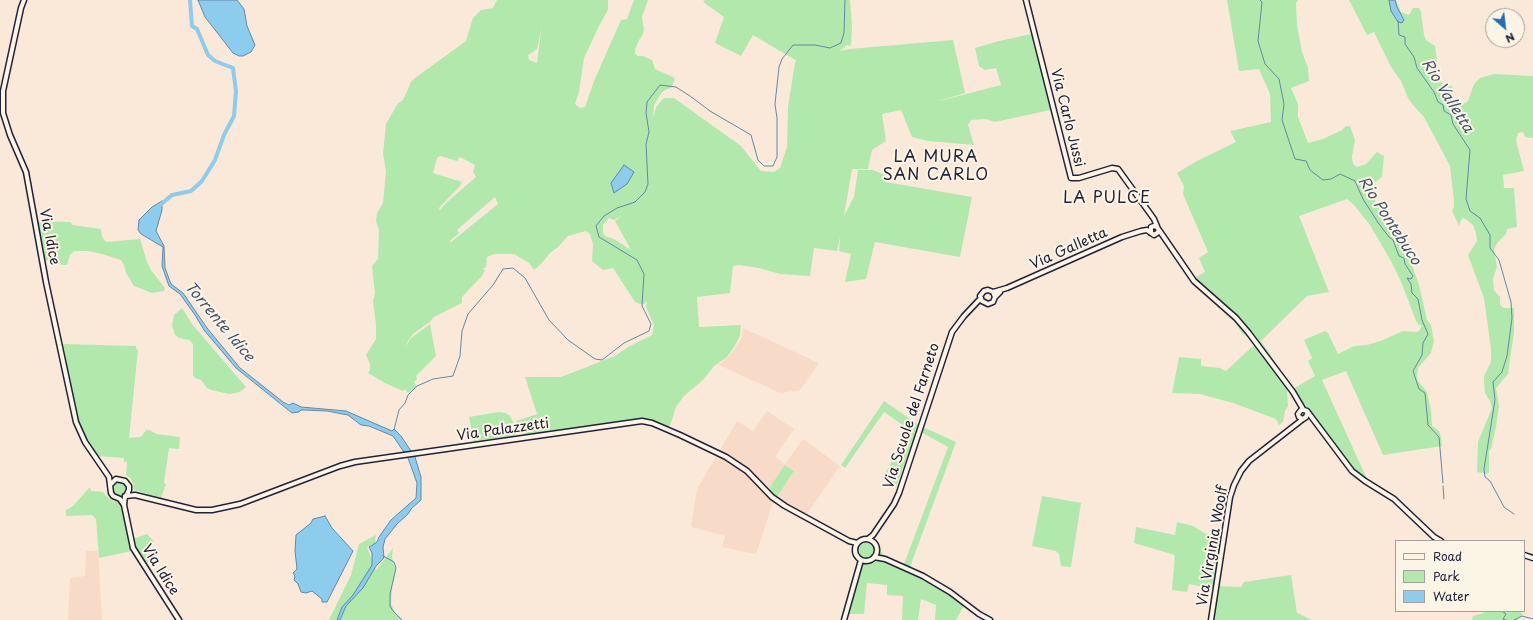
<!DOCTYPE html>
<style>
body{margin:0}
#map{position:relative;width:1533px;height:620px;overflow:hidden;background:#fae9d8;font-family:"Playpen Sans",sans-serif}
canvas{display:block}
.legend{position:absolute;left:1395px;top:540px;width:130px;height:72px;box-sizing:border-box;background:#fcf5e5;border:1px solid #a5a1a1;margin:0;padding:5px 7px;list-style:none;font-size:12px;color:#22223b}
.legend li{display:flex;align-items:center;gap:8px;height:20px}
.legend b{width:20px;border:1px solid #a5a1a1}
.north{position:absolute;left:1485px;top:8px;width:40px;height:40px;box-sizing:border-box;background:#fcf5e5;border:1px solid #a5a1a1;border-radius:50%;rotate:152deg;font-size:11px;font-weight:700;line-height:16px;text-align:center;color:#22223b}
.north::after{content:'';display:block;margin:auto;width:14px;height:18px;background:#1f6fb2;clip-path:polygon(50% 0,100% 100%,50% 72%,0 100%)}
</style>
<div id="map">
<canvas width="1533" height="620"></canvas>
<ul class="legend">
<li><b style="height:5px;background:#fcf5e5"></b>Road</li>
<li><b style="height:11px;background:#b1e9ad"></b>Park</li>
<li><b style="height:11px;background:#8ccced"></b>Water</li>
</ul>
<div class="north">N</div>
</div>
<script>
const c = document.querySelector('canvas').getContext('2d');
c.lineJoin = 'round';
function paint(path, color) { c.fillStyle = color; c.fill(path, 'evenodd'); }
const shape = rows => new Path2D(rows.map(r => 'M' + r).join(''));
function strokePath(path, color, width, dash) { c.strokeStyle = color; c.lineWidth = width; c.lineCap = dash ? 'butt' : 'round'; c.setLineDash(dash || []); c.stroke(path); }
function label(font, color, halo, rows, align = 'center') {
  c.font = font + ' "Playpen Sans",sans-serif'; c.lineWidth = 4; c.setLineDash([]); c.textBaseline = 'middle'; c.strokeStyle = halo; c.fillStyle = color; for (const [text, x, y, turn = 0] of rows) {
    c.save(); c.translate(x, y); c.rotate((+turn || 0) * Math.PI / 180); c.textAlign = isNaN(turn) ? turn : align; if (halo) c.strokeText(text, 0, 0); c.fillText(text, 0, 0); c.restore();
  }
}
const built = shape([
 [743,328,819,363,800,390,780,393,719,365,733,352,742,337],
 [767,411,794,429,775,457,785,464,803,439,840,466,803,520,773,502,756,554,722,547,725,536,691,527,697,489,737,421,753,431],
 [786,465,794,471,777,497,773,501,765,494],
 [86,551,98,551,102,620,68,620,70,578,85,576]
]);
const green = shape([
 [497,0,608,0,608,10,599,26,584,58,579,92,575,104,580,108,585,107,594,81,621,20,627,19,634,0,648,0,642,17,644,30,642,36,639,40,635,50,635,54,638,56,643,56,652,60,655,69,673,77,675,79,671,88,667,89,662,92,654,105,653,119,656,107,664,98,674,98,741,146,761,171,774,172,780,168,787,147,788,107,795,62,797,61,753,35,741,56,715,43,724,17,703,2,705,0,850,0,852,26,851,46,847,45,840,51,849,49,953,40,965,93,935,102,1001,85,996,68,985,70,979,66,975,48,999,41,1036,33,1055,109,995,122,986,119,971,120,968,125,974,145,928,141,912,137,901,110,882,114,886,141,872,150,868,169,852,169,844,216,854,197,858,170,873,170,887,176,886,182,972,197,960,257,875,242,866,279,845,282,851,254,839,251,840,237,837,251,814,248,810,276,780,274,759,268,739,265,733,266,730,293,697,297,699,327,741,325,740,336,734,347,727,357,714,366,704,379,684,396,676,407,670,426,668,427,646,419,632,420,525,436,516,421,537,414,525,377,561,377,615,356,628,347,652,335,654,325,646,307,647,301,644,304,640,304,635,302,613,268,603,270,592,261,593,244,590,234,586,231,568,236,558,247,550,253,541,264,534,270,529,263,514,254,494,254,487,257,486,267,483,269,485,270,482,276,462,297,462,303,434,317,431,320,431,321,413,334,408,341,406,347,410,339,430,324,436,356,416,376,417,379,414,382,417,387,408,393,405,389,403,391,385,383,368,373,370,370,370,364,366,355,376,339,376,325,373,301,375,293,372,266,378,259,379,230,376,221,377,213,383,203,386,171,383,154,386,124,398,103,402,101,405,96,411,82,415,78,466,41,473,18,481,10,493,8],
 [542,27,540,39,537,63,529,60,528,55,537,49],
 [440,156,457,161,460,157,475,165,473,172,476,177,447,202,440,210,439,208,460,186,462,182,433,173,437,158],
 [495,197,498,204,451,242,450,241,459,233,457,230],
 [622,216,615,221,631,250,614,239,605,236,603,233,603,225,609,218,614,220],
 [1227,0,1298,0,1296,3,1297,25,1302,52,1308,68,1309,81,1291,88,1298,104,1298,117,1308,143,1323,139,1342,130,1346,126,1350,126,1355,140,1352,157,1353,164,1357,167,1366,164,1377,152,1384,156,1382,177,1373,184,1370,191,1402,250,1407,255,1411,262,1419,285,1427,320,1431,325,1434,341,1431,353,1418,368,1417,377,1418,381,1427,392,1431,410,1432,426,1439,431,1441,437,1442,446,1383,455,1346,371,1322,380,1367,479,1351,467,1308,410,1303,406,1293,389,1315,376,1308,361,1312,358,1304,340,1325,331,1328,333,1338,354,1354,346,1367,345,1383,340,1403,331,1416,332,1419,331,1422,325,1419,325,1416,321,1402,284,1391,261,1370,225,1354,205,1347,199,1299,216,1329,292,1307,296,1261,341,1292,387,1287,391,1288,406,1285,411,1283,422,1279,425,1276,419,1233,403,1200,394,1172,393,1179,357,1201,359,1201,366,1220,368,1226,371,1255,344,1241,332,1230,315,1198,287,1196,277,1205,272,1199,258,1208,252,1183,194,1184,186,1177,173,1197,161,1236,142,1230,131,1271,122,1270,94,1259,69,1239,71],
 [1349,0,1396,0,1401,12,1409,15,1413,8,1419,8,1421,12,1424,35,1426,40,1435,46,1440,81,1444,84,1452,86,1453,90,1447,102,1448,107,1453,110,1468,101,1474,84,1480,78,1494,74,1533,76,1533,138,1525,137,1523,132,1518,133,1516,140,1524,171,1503,175,1504,188,1514,188,1517,227,1507,229,1506,234,1497,243,1494,250,1497,267,1493,279,1494,290,1500,297,1500,304,1502,307,1505,308,1514,308,1514,332,1508,374,1496,388,1499,406,1496,427,1491,449,1489,451,1489,473,1487,474,1477,472,1478,442,1492,408,1490,401,1485,393,1484,381,1484,376,1491,362,1491,349,1484,298,1468,255,1477,241,1476,233,1473,225,1467,220,1463,218,1461,220,1459,226,1452,211,1454,207,1454,201,1450,166,1424,117,1413,105,1408,98,1401,81,1391,67,1374,32,1367,35],
 [35,221,70,222,73,225,101,229,102,236,104,240,107,242,140,239,147,262,151,270,165,288,164,291,152,293,134,286,126,273,124,265,121,260,102,254,88,251,74,251,70,255,67,265,62,265,57,261,52,260,43,260],
 [182,308,192,324,246,387,241,391,236,393,229,394,211,390,207,388,201,380,195,378,193,375,193,344,189,340,179,338,175,335,172,325,174,315],
 [63,344,136,346,136,348,138,350,129,438,141,437,146,430,149,430,157,434,180,437,179,449,169,448,164,483,166,484,161,498,134,490,133,483,130,478,126,475,127,462,124,462,124,458,97,456,87,440,79,422,77,413],
 [884,401,919,425,896,487,883,477,910,430,884,412,845,468,841,465],
 [499,412,506,413,510,416,518,432,514,436,474,441,469,417],
 [923,427,956,442,910,567,943,586,966,602,956,620,935,620,936,605,921,599,918,620,902,620,903,596,887,595,887,585,867,583,864,614,842,614,852,579,858,565,852,550,853,545,856,541,869,536,883,554,893,560,904,564,948,447,921,432],
 [785,465,794,471,777,497,768,490],
 '112 489a7 7 0 1 1 14 0a7 7 0 1 1-14 0Z',
 [90,487,91,491,103,492,109,499,113,501,121,502,126,500,133,539,147,534,154,541,150,561,142,565,132,551,99,558,96,519,92,515,66,516,66,510,73,506],
 [1042,496,1081,503,1071,567,1061,566,1059,554,1056,551,1032,546],
 [1177,522,1193,526,1206,534,1223,536,1217,586,1241,587,1244,582,1291,575,1297,613,1312,620,1211,620,1215,589,1189,584,1187,592,1172,590,1175,555,1134,543,1136,527,1175,535],
 [376,535,375,543,367,547,376,570,393,548,392,558,396,570,392,588,391,604,396,614,403,620,329,620,351,575,359,544],
 [1484,611,1520,611,1523,614,1517,620,1472,620,1473,616,1484,613]
]);
const water = shape([
 [198,0,237,0,244,9,247,26,255,45,251,52,243,56,239,56,233,53,205,17,198,0],
 [1389,0,1395,0,1397,7,1404,20,1402,23,1398,22,1391,11,1389,0],
 [624,165,634,172,627,184,614,193,611,183,624,165],
 [162,201,162,210,156,231,164,246,165,268,171,284,183,293,207,328,240,368,283,402,289,405,293,403,301,407,346,411,392,431,394,429,401,436,415,457,421,477,421,500,411,509,408,514,397,524,385,539,383,547,384,558,376,566,363,588,346,606,340,620,337,620,342,607,353,595,372,565,372,553,369,547,377,542,379,537,391,520,416,498,417,483,408,458,393,436,369,426,361,425,348,415,327,411,304,410,301,410,299,412,292,413,236,368,204,330,195,315,180,294,169,286,162,266,163,247,141,234,138,230,139,220,152,207,162,201],
 [325,516,332,528,353,551,327,602,322,602,322,599,312,591,306,593,301,592,298,584,294,580,295,576,293,573,297,569,295,551,296,535,311,523,313,519,325,516]
]);
const stream = shape([
 [1260,0,1262,2,1258,41,1265,64,1279,79,1284,104,1282,120,1295,159,1306,161,1310,170,1323,180,1331,179,1340,174,1355,181,1363,199,1379,224,1389,237,1393,240,1399,256,1404,258,1405,264,1413,276,1411,279,1407,278,1411,284,1412,293,1418,299,1422,320,1428,334,1423,343,1422,355,1413,371,1419,389,1425,393,1428,425,1439,437,1443,483],
 [1398,21,1399,35,1405,37,1405,44,1414,57,1417,68,1434,92,1438,102,1443,105,1444,111,1451,115,1453,124,1470,150,1466,199,1470,211,1480,218,1490,235,1490,248,1499,260,1511,302,1512,318,1507,356,1502,372,1493,382,1495,400,1484,469,1485,477,1490,481,1504,507,1514,514],
 [394,430,399,410,405,403,408,395,417,386,433,379,453,376,460,356,462,331,468,314,493,285,503,269,513,268,525,278,549,320,568,340,595,359,602,360,624,343,649,331,651,324,642,306,644,274,637,260,599,237,596,226,604,216,617,208,635,202,645,192,648,184,646,144,649,132,646,113,647,102,660,85,676,87,690,96,710,111,751,135,758,160,764,166,773,166,777,157,777,118,775,104,779,67,782,59,793,45,815,45,830,48,841,43,844,33,845,0],
 [1443,486,1444,499],
 [383,556,394,562,396,568,390,594,390,606,393,611,402,620],
 [1502,611,1506,614,1503,619,1506,620],
 [1514,620,1522,616,1533,619]
]);
const river = shape([
 [159,206,172,195,191,191,202,181,215,160,224,135,234,116,236,91,233,68,215,61,208,55,197,29,192,26,190,0]
]);
const secondary = shape([
 [24,0,21,8,3,91,3,113,10,135,26,172,46,282,76,422,85,442,109,477,111,493,113,496,120,499,124,505],
 [1159,230,1194,281,1236,318,1248,332,1293,392,1303,409],
 [1151,233,1151,227,1154,226,1157,227],
 [993,292,1007,288,1122,237,1141,231,1147,230,1154,235,1157,233,1159,231,1154,219,1118,169,1112,168,1079,178,1071,178,1026,0],
 [995,297,993,292,988,290,984,291,980,296,982,301,988,304,993,302,995,297,1000,292],
 [1307,414,1306,417,1303,419,1299,417,1298,414,1301,410,1304,410,1307,411,1352,471,1365,481,1394,499,1434,537,1441,541],
 [111,484,116,479,125,481,129,486,129,490,126,496],
 [125,496,124,505,133,548,179,620],
 [126,496,135,495,196,510,212,510,240,504,340,466,355,462,642,421,652,423,680,435,726,457,747,471,772,497,785,506,849,541,857,543],
 '855 550a11 11 0 1 1 22 0a11 11 0 1 1-22 0Z',
 [868,539,873,535,894,504,899,493,952,332,964,316,981,298],
 [1524,555,1533,558],
 [874,557,885,559,923,576,950,592,979,614,990,620],
 [844,620,861,560],
 [1211,620,1230,497,1234,485,1241,471,1249,461,1303,419]
]);
const streetNames = [
 ["Via Carlo Jussi",1067,118,76],
 ["Via Idice",49,237,79],
 ["Via Galletta",1069,249,-24],
 ["Via Scuole del Farneto",912,416,-72],
 ["Via Palazzetti",503,430,-8],
 ["Via Virginia Woolf",1213,546,-80],
 ["Via Idice",160,570,58]
];
const waterNames = [
 ["Rio Valletta",1447,96,58],
 ["Rio Pontebuco",1389,221,57],
 ["Torrente Idice",219,322,50]
];
const quarterNames = [
 ["LA MURA",936,158],
 ["SAN CARLO",936,176],
 ["LA PULCE",1107,199]
];
paint(built, '#f7dbc8');
paint(green, '#b1e9ad');
paint(water, '#8ccced');
strokePath(water, '#6288a6', 1);
strokePath(stream, '#6288a6', 1);
strokePath(river, '#8ccced', 4);
strokePath(secondary, '#22223b', 7);
strokePath(secondary, '#fcf5e5', 4);
label('14px', '#22223b', '#fcf5e5', streetNames);
label('italic 15px', '#425570', '#fcf5e5', waterNames);
c.letterSpacing = '1px';
label('16px', '#22223b', '#fcf5e5', quarterNames);
c.letterSpacing = '0px';
</script>
